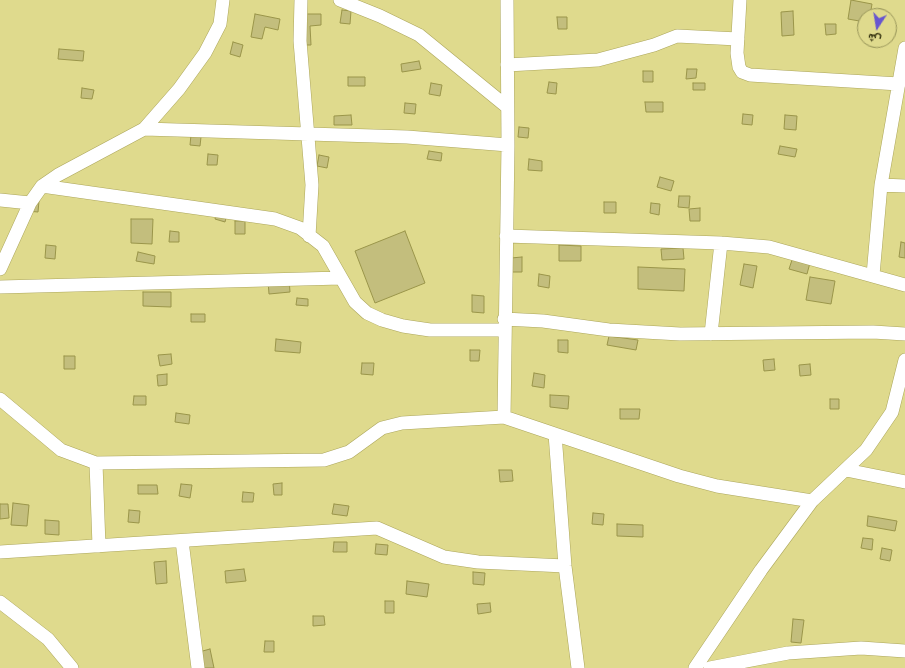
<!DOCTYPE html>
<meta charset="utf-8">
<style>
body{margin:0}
#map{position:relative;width:905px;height:668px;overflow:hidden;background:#dfda8d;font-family:"Libre Baskerville",Vazirmatn,serif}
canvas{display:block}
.north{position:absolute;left:857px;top:8px;width:40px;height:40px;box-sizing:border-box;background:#dfda8d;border:1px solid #979458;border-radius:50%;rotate:192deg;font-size:11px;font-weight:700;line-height:16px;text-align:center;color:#2c2a09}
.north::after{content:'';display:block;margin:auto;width:14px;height:18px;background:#6756cf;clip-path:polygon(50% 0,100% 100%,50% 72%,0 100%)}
</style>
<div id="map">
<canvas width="905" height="668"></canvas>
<div class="north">ش</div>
</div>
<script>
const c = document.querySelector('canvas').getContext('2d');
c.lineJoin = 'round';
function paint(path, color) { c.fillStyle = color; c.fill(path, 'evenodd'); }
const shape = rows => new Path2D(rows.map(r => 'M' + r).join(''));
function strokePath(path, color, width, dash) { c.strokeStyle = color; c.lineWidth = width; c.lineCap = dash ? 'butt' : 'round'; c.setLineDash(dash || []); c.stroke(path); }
const building = shape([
 [851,0,872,4,870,16,865,16,865,22,848,19,851,0],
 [342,10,351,11,350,24,340,23,342,10],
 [793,11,794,35,782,36,781,12,793,11],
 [255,14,280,19,278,30,265,27,262,39,251,37,255,14],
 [302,14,321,14,321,25,310,26,311,45,303,45,302,14],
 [557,17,567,17,567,29,558,29,557,17],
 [825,24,836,24,836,34,826,35,825,24],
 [233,42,243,45,240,57,230,54,233,42],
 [59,49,84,51,83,61,58,59,59,49],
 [419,61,421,69,402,72,401,64,419,61],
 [687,69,697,69,696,78,686,79,687,69],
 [643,71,653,71,653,82,643,82,643,71],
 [348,77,365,77,365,86,348,86,348,77],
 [549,82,557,83,556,94,547,93,549,82],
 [431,83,442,85,440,96,429,94,431,83],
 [693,83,705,83,705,90,693,90,693,83],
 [82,88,94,90,92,99,81,98,82,88],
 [645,102,663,102,663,112,646,112,645,102],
 [405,103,416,104,415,114,404,113,405,103],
 [743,114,753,115,752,125,742,124,743,114],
 [351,115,352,125,334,125,334,116,351,115],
 [785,115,797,116,796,130,784,129,785,115],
 [519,127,529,128,528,138,518,137,519,127],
 [191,135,201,137,200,146,190,145,191,135],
 [780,146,797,149,795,157,778,154,780,146],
 [429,151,442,153,441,161,427,159,429,151],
 [208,154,218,155,217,165,207,165,208,154],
 [319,155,329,157,327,168,317,166,319,155],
 [529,159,542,161,542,171,528,170,529,159],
 [660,177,674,181,671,191,657,187,660,177],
 [679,196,690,196,689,208,678,207,679,196],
 [39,201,38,212,27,211,39,201],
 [604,202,616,202,616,213,604,213,604,202],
 [651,203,660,204,659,215,650,213,651,203],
 [700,208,700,221,690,221,689,209,700,208],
 [217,211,227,214,225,222,215,219,217,211],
 [131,219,153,219,152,244,131,243,131,219],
 [235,221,245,221,245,234,235,234,235,221],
 [170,231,179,232,179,242,169,242,170,231],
 [405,231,425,283,375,303,355,251,405,231],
 [901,242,905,243,905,258,899,257,901,242],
 [46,245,56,246,55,259,45,258,46,245],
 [559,245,581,246,581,261,559,261,559,245],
 [683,248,684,259,662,260,661,249,683,248],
 [138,252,155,256,154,264,136,261,138,252],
 [794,254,811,259,807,274,789,269,794,254],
 [522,257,522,272,512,272,511,258,522,257],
 [744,264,757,266,753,288,740,285,744,264],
 [638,267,685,269,684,291,638,289,638,267],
 [539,274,550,276,549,288,538,286,539,274],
 [810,277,835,281,831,304,806,300,810,277],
 [289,279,290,292,269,294,268,281,289,279],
 [143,292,171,292,171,307,143,306,143,292],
 [472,295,484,296,484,313,472,312,472,295],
 [297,298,308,299,308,306,296,305,297,298],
 [191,314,205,314,205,322,191,322,191,314],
 [609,336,638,340,636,350,607,345,609,336],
 [276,339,301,342,300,353,275,351,276,339],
 [558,340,568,340,568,353,558,352,558,340],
 [470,350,480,350,479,361,470,361,470,350],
 [171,354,172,364,160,366,158,355,171,354],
 [64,356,75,356,75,369,64,369,64,356],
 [774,359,775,370,764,371,763,360,774,359],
 [362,363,374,363,373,375,361,374,362,363],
 [810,364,811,375,800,376,799,365,810,364],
 [534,373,545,375,544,388,532,386,534,373],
 [167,374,167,385,158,386,157,375,167,374],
 [550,395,569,396,568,409,550,407,550,395],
 [134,396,146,396,146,405,133,405,134,396],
 [830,399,839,399,839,409,830,409,830,399],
 [620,409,640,409,639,419,620,419,620,409],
 [176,413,190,415,189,424,175,422,176,413],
 [499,470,512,470,513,481,500,482,499,470],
 [282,483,282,495,274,495,273,484,282,483],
 [181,484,192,485,190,498,179,496,181,484],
 [138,485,157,485,158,494,138,494,138,485],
 [243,492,254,493,253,502,242,502,243,492],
 [13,503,29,505,27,526,11,525,13,503],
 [0,504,8,504,9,518,0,519,0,504],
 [334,504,349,506,347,516,332,514,334,504],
 [129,510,140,511,139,523,128,522,129,510],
 [593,513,604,514,603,525,592,524,593,513],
 [868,516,897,521,895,531,867,526,868,516],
 [45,520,59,521,59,535,45,534,45,520],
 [617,524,643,525,643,537,617,536,617,524],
 [863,538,873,539,872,550,861,548,863,538],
 [334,542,347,542,347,552,333,552,334,542],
 [376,544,388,545,387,555,375,554,376,544],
 [882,548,892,550,890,561,880,559,882,548],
 [166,561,167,583,156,584,154,562,166,561],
 [244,569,246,581,226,583,225,571,244,569],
 [473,572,485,573,484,585,473,584,473,572],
 [407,581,429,584,427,597,406,594,407,581],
 [385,601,394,601,394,613,385,613,385,601],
 [490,603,491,612,478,614,477,604,490,603],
 [313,616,324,616,325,625,313,626,313,616],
 [793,619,804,620,801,643,791,642,793,619],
 [265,641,274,641,274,652,264,652,265,641],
 [210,649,214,668,204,668,199,652,210,649]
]);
const minor = shape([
 [301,0,300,41,312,185,309,236],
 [340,0,380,16,419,35,506,106],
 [740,0,737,53,739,67,742,72,750,75,899,84],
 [507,65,598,60,654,45,677,36,738,39],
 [144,129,407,137,508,145],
 [881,185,905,186],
 [42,186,275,219,300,228,323,246,355,302,367,313,382,320,403,326,430,330,504,330],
 [0,200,30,203],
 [506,236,721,243,769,247,905,285],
 [0,269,30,203,42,186,58,175,144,129,179,89,205,53,220,24,223,0],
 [873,275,881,185,905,48],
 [0,287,341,278],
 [504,319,543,321,609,330,680,334,873,332,905,334],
 [711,334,721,243],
 [0,399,61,450,96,463,324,460,349,452,382,428,402,423,504,417,679,476,717,486,812,501],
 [504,417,508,145,507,0],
 [555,434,565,566,578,668],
 [96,463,99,546],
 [846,470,905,482],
 [182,541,198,668],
 [0,552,377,528,444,557,478,562,565,566],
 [0,602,48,639,72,668],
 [695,668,761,570,812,501,866,450,892,412,905,360],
 [710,668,788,653,861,648,905,651]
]);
paint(building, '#c3be7d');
strokePath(building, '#9a954a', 1);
strokePath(minor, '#aca65b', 14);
strokePath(minor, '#fff', 13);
</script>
